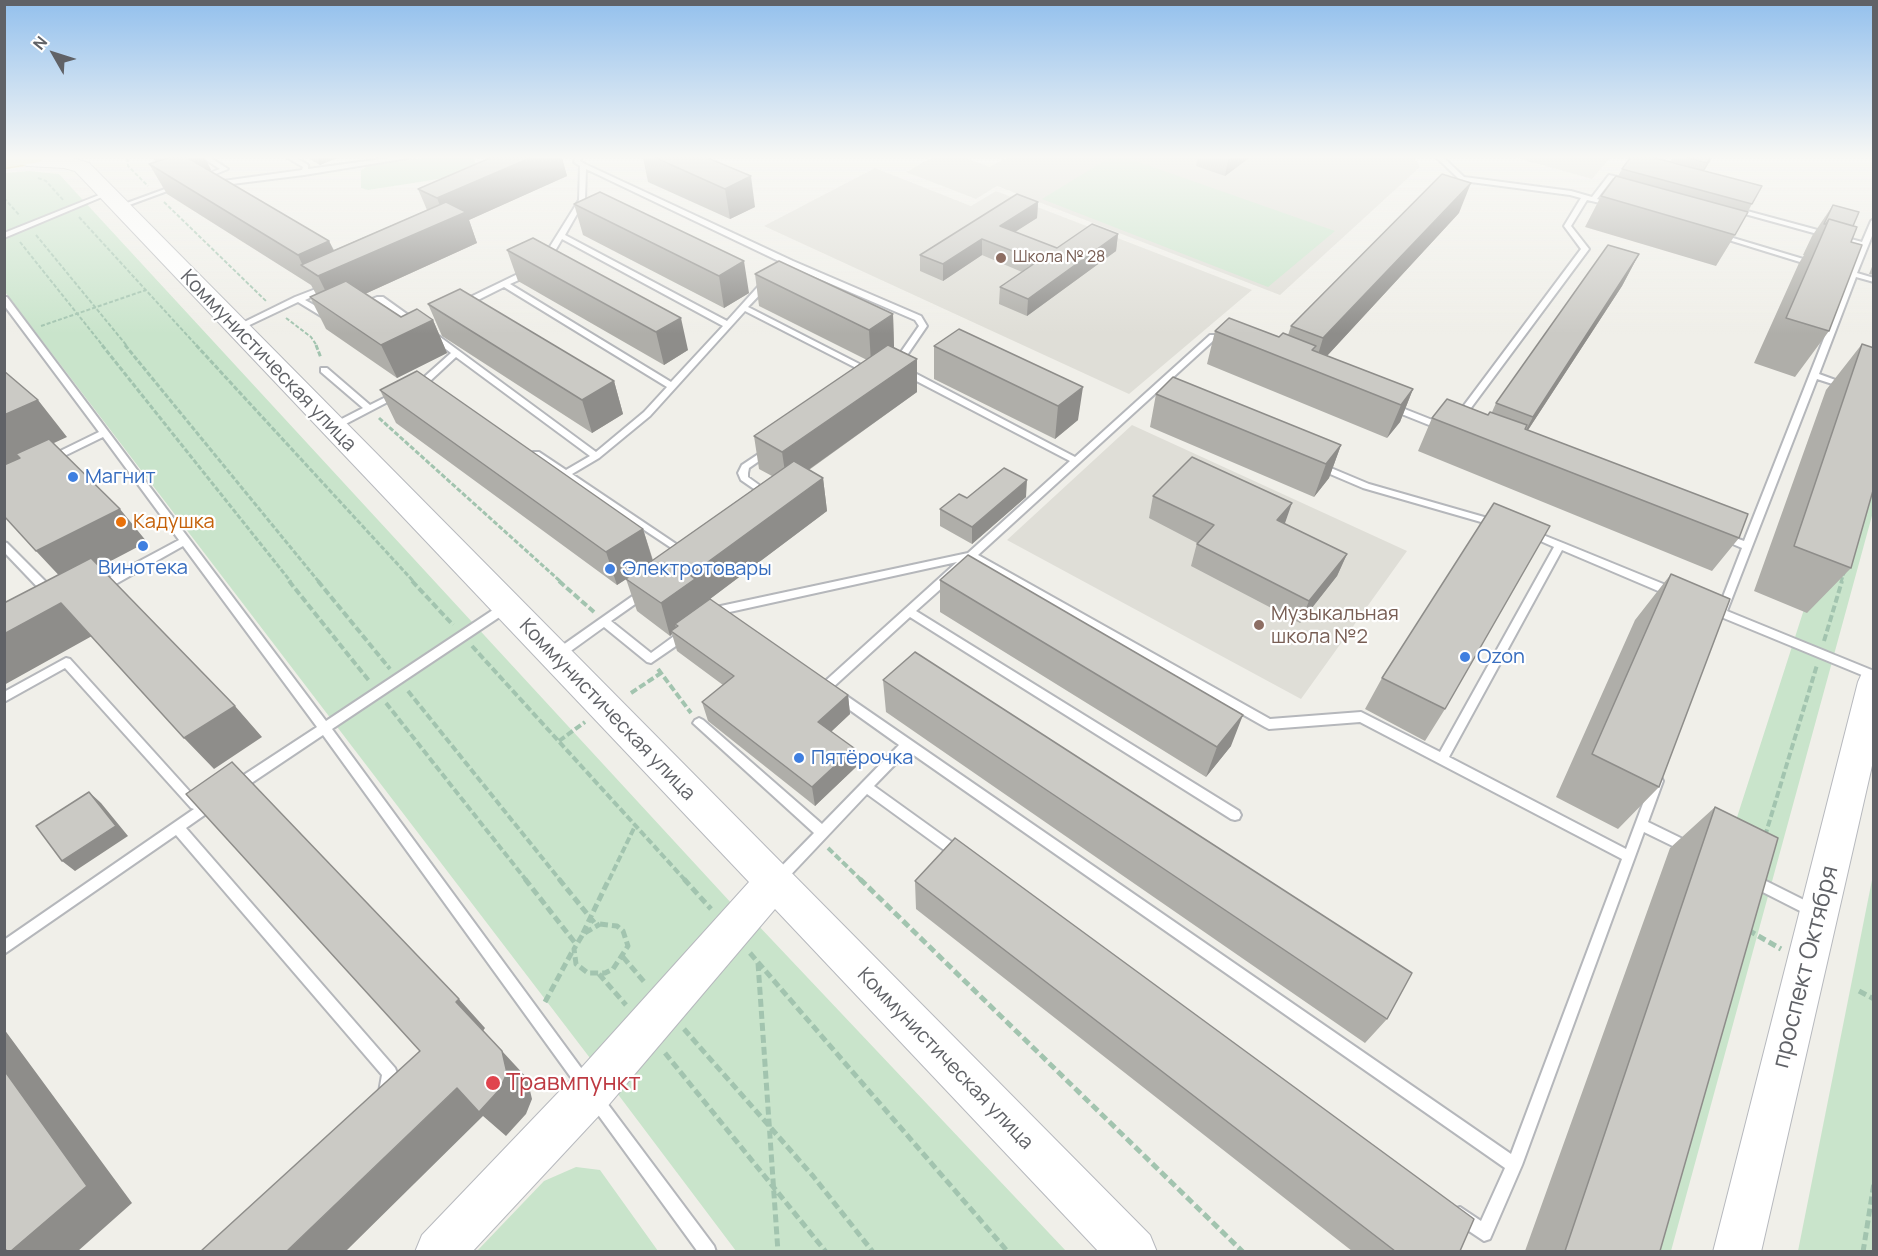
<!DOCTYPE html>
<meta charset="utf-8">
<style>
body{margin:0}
#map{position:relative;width:1878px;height:1256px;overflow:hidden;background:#f0efe9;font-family:Manrope,sans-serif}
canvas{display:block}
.frame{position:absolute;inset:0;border:6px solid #606267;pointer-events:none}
.north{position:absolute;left:24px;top:24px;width:60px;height:60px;-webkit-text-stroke:4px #fff;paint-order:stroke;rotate:309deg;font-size:16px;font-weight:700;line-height:24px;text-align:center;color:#606267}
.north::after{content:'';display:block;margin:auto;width:21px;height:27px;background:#606267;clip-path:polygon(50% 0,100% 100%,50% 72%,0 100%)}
</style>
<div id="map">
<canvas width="1878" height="1256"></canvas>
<div class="frame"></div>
<div class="north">N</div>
</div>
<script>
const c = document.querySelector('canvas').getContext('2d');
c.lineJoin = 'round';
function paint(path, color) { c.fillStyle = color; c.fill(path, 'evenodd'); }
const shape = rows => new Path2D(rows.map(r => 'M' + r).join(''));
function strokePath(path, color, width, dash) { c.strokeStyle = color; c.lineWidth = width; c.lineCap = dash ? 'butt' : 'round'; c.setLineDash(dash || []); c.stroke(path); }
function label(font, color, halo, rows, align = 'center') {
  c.font = font + ' Manrope,sans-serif'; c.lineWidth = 4.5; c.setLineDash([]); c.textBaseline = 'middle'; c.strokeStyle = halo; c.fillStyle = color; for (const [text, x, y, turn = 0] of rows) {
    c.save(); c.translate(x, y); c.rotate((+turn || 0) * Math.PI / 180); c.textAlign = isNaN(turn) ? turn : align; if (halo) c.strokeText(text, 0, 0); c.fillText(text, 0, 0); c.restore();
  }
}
const education = shape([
 [931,158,965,158,990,167,1006,158,1414,158,1420,167,1280,295,997,186,976,199,906,172],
 [1517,158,1610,158,1592,179],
 [875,168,971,206,996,191,1252,290,1129,394,764,226],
 [1132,425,1407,551,1301,699,1007,540]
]);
const green = shape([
 [423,158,474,158,477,170,471,174,368,190,361,188,361,170,368,166],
 [1109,158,1127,158,1335,231,1268,287,1042,199],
 [29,171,59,174,733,905,593,1062,5,292,5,173],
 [1873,395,1873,512,1671,1251,1597,1252],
 [1873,875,1873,1251,1798,1251],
 [755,922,1066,1251,736,1251,617,1093],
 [576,1167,600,1170,658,1251,477,1251,544,1181]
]);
const pathFar3 = shape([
 [127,158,128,166,148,186],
 [38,178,46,181,64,201],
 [4,198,20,216],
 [164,202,266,301],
 [79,217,197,346],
 [36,235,127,346],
 [20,242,103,346],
 [286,318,311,337,317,346],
 [41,326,146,290]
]);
const pathFar2 = shape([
 [102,345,291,582],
 [125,345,319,582],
 [196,345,414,582],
 [316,345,321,358],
 [379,418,561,582],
 [1841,582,1845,570]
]);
const pathFar1 = shape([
 [289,581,370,682],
 [318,581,390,669],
 [412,581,453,625],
 [559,581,594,612],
 [1824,641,1842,581],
 [472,646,685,880],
 [658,669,691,713],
 [408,691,560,880],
 [631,693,661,673],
 [386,703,526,880],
 [559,741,585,722],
 [1765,836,1817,665],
 [828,848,861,880],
 [609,880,636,824]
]);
const path = shape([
 [525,879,576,944],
 [559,879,597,926],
 [684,879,711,909],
 [860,879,1243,1252],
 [600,924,617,926,623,931,628,946,613,969,605,973,588,973,576,964,574,949,583,934,600,924],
 [1748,930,1781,949],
 [583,933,609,879],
 [750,953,1008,1252],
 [623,957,646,984],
 [758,963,778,1252],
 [599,974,626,1005],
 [1859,991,1874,999],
 [545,1002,573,950],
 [684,1029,813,1176,873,1252],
 [665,1053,826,1252],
 [1863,1252,1874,1183]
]);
const lane = shape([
 [203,158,211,158,228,169,203,179,199,179,199,177,220,169,203,158],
 [288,158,296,158,308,165,308,169,389,158,408,158,304,175,216,186,213,184,216,182,302,170,303,167,288,158],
 [575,158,581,158,580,161,585,164,793,261,921,316,927,326,899,367,893,367,892,365,919,326,915,320,787,265,586,169,585,200,565,235,727,321,763,281,769,281,769,285,748,307,873,371,869,373,866,373,745,311,650,416,599,458,572,474,688,552,690,554,688,556,685,557,533,456,533,452,539,452,566,470,590,456,456,357,429,382,416,388,412,385,423,378,451,353,429,336,430,334,436,334,596,452,644,412,667,387,504,287,466,306,460,306,460,302,524,271,530,271,530,275,510,284,671,382,723,326,562,239,548,263,542,263,541,261,579,200,580,166,574,162,575,158],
 [1437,158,1444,158,1464,177,1571,191,1592,197,1609,175,1631,180,1628,182,1613,178,1597,199,1613,204,1613,206,1587,200,1571,226,1589,249,1462,420,1459,421,1456,420,1456,416,1581,249,1564,226,1581,198,1570,195,1463,181,1448,185,1448,183,1458,178,1437,158],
 [176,185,181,186,121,208,116,207,176,185],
 [104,193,109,194,4,238,4,233,104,193],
 [1736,208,1862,242,1871,221,1874,219,1874,231,1857,273,1874,278,1874,282,1856,277,1819,374,1849,385,1845,388,1817,379,1727,611,1874,671,1874,680,1709,612,1708,609,1713,605,1719,607,1742,548,1721,539,1719,537,1724,534,1744,541,1849,275,1835,270,1839,268,1851,271,1861,246,1734,211,1734,209,1736,208],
 [1719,235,1723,235,1820,264,1813,266,1719,237,1719,235],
 [326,285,330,287,329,289,305,300,332,315,332,319,326,319,298,302,239,330,236,330,232,328,295,297,326,285],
 [4,297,7,297,326,721,502,604,510,604,511,607,510,610,332,729,590,1080,592,1085,590,1090,585,1092,580,1090,323,735,241,790,237,791,233,790,231,786,233,782,317,727,183,546,105,590,97,590,96,587,97,584,179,540,103,437,54,461,48,461,47,459,48,457,99,432,4,305,4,297],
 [377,297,383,297,418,322,414,324,411,324,379,302,363,306,359,304,377,297],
 [1210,335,1216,335,1231,342,1227,344,1214,340,978,555,1270,719,1361,712,1440,752,1554,547,1527,535,1525,533,1527,531,1533,531,1563,543,1678,590,1679,593,1678,596,1670,596,1562,550,1449,757,1626,849,1653,777,1657,776,1661,777,1663,781,1648,822,1691,843,1693,847,1691,851,1687,853,1644,832,1522,1165,1490,1239,1484,1241,1454,1221,1452,1215,1454,1209,1460,1207,1481,1221,1505,1168,908,751,874,786,963,850,965,854,963,858,959,860,955,858,867,794,783,883,778,885,773,883,772,879,773,875,814,833,693,723,695,720,699,718,703,720,822,824,899,745,833,698,831,695,833,692,841,692,1511,1154,1622,859,1360,722,1269,729,1265,727,972,561,916,611,1239,811,1241,815,1239,819,1235,820,1231,819,910,617,830,690,822,690,820,687,822,684,957,562,716,615,711,611,716,607,968,553,1070,461,903,374,903,370,909,370,1075,457,1210,335],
 [321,368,327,368,370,405,394,393,397,392,401,395,336,429,330,429,330,425,363,408,321,372,321,368],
 [1392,404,1445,425,1446,427,1442,430,1439,429,1389,409,1388,407,1392,404],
 [769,447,772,448,772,452,749,468,748,473,748,477,766,490,767,497,762,500,759,499,757,491,741,480,738,473,742,465,769,447],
 [1319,463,1369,484,1498,521,1500,523,1495,526,1363,488,1316,468,1314,466,1319,463],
 [4,542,7,543,54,590,55,593,54,596,46,596,4,552,4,542],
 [644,588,648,589,649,592,648,595,611,621,651,653,681,631,689,631,690,634,689,637,651,663,647,662,604,627,561,658,553,658,552,655,553,652,644,588],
 [66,658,70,659,201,804,212,798,216,799,218,803,216,807,186,828,395,1068,397,1073,391,1097,386,1099,381,1097,379,1092,382,1075,176,835,4,954,4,940,194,809,191,808,65,668,4,702,4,692,66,658],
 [1752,874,1818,907,1820,911,1818,915,1813,917,1808,915,1747,884,1746,880,1747,876,1752,874],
 [596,1093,601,1095,714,1246,716,1252,698,1252,591,1105,589,1100,591,1095,596,1093]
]);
const secondary = shape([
 [19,158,73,158,89,163,1150,1235,1157,1252,1099,1252,775,909,606,1108,472,1252,415,1252,422,1235,574,1076,749,882,75,171,64,168,27,166,20,164,19,158],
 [1874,669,1874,757,1761,1252,1713,1252,1858,682,1862,673,1874,669]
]);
const primary = shape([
 [4,158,43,158,40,162,4,168,4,158]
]);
const wall = shape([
 [152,158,205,158,211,170,209,171,329,241,334,250,427,210,418,189,490,158,562,158,567,176,469,220,477,243,365,294,401,317,433,320,447,353,397,378,326,329,310,297,316,294,311,285,167,194,149,164,156,162],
 [308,158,337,158,320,165],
 [643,158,708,158,755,207,730,219,648,182],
 [1197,158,1249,158,1225,176,1196,166],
 [1672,158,1712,158,1704,171,1752,204,1735,235,1716,266,1585,227,1601,196,1618,176,1622,169,1670,162],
 [600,192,749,293,724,308,583,235,574,204],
 [1038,202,1037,218,1015,232,1057,248,1118,234,1116,251,1027,316,999,304,1000,287,1022,272,982,255,943,281,920,271,920,255],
 [1833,205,1853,226,1851,242,1829,331,1795,377,1754,363,1799,263,1804,255,1803,255,1812,236],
 [1459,213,1327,356,1413,389,1400,422,1387,438,1207,364,1215,331,1279,337,1288,335,1291,326],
 [507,250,688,350,664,365,518,281],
 [1639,254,1622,286,1528,430,1739,538,1712,571,1418,451,1432,418,1488,415,1492,412,1496,403],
 [1874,262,1874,275,1869,274],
 [755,274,893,314,894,347,893,347,917,359,917,392,809,470,823,478,827,511,702,605,848,695,850,714,831,732,854,748,856,767,815,806,708,721,702,702,723,685,677,651,672,634,670,636,637,611,626,579,617,585,396,423,380,390,643,529,653,560,772,476,759,469,754,436,867,360,759,306],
 [428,304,614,381,623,414,592,433,442,336],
 [959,329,1078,420,1055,439,934,379,934,346],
 [1862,344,1851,568,1807,613,1754,591,1826,390],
 [1156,394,1341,445,1329,478,1314,497,1150,427],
 [1153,496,1285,524,1347,554,1337,576,1300,623,1191,566,1197,543,1149,518],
 [1026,497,972,544,940,526,940,509,967,498],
 [1671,574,1659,787,1618,829,1556,797,1635,620],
 [940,580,1231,746,1206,777,940,612],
 [1382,678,1445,709,1425,741,1365,709],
 [883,680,1387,1019,1365,1043,886,712],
 [1715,807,1660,1251,1525,1251,1670,848],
 [915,881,1460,1251,1352,1251,916,909]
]);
const shadedWall = shape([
 [172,158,205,158,211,170,184,180],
 [317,158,337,158,320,165],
 [530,158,562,158,567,176,469,220,477,243,334,308,318,276,303,266,298,255,329,241,341,266,446,221,437,198],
 [1231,158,1249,158,1225,176,1228,160],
 [1710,158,1712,158,1693,188],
 [751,176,755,207,730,219,725,189],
 [1471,183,1459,213,1313,371,1323,338],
 [1038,202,1037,218,999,242,1000,226],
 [1118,234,1116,251,1027,316,1028,299],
 [982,239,982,255,943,281,943,264],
 [1639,254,1622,286,1515,450,1533,417],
 [744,261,749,293,724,308,719,276],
 [893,314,894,347,871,362,869,330],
 [681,318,688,350,664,365,656,332],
 [433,320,447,353,397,378,381,345],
 [917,359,917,392,787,485,782,452],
 [614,381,623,414,592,433,582,400],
 [1083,387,1078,420,1055,439,1058,406],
 [1413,389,1400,422,1387,438,1401,405],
 [38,400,67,437,4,466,4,415],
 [1341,445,1329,478,1314,497,1326,464],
 [823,478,827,511,702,605,678,626,675,624,677,631,671,631,672,634,670,636,661,603,690,575],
 [1027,480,1026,497,972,544,972,527],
 [1292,503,1284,526,1277,520],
 [120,509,147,542,67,584,36,551],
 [643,529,653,562,617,585,606,552],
 [1347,554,1337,576,1300,623,1309,601],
 [61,603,92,636,4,685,4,634],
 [848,695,850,714,821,741,818,722],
 [235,706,262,737,214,769,184,738],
 [1243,715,1231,746,1206,777,1217,747],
 [854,748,856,767,815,806,812,787],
 [89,792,101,803,128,836,75,871,62,861],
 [459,999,485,1028,483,1031,456,1002],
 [4,1029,132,1203,78,1251,11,1251,4,1070],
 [502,1051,527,1078,532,1099,526,1114,506,1136,483,1116,346,1251,287,1251,457,1088]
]);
const building = shape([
 [168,158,188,158,329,241,298,255,149,164,168,158],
 [490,158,530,158,437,198,418,189,490,158],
 [656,158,708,158,751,176,725,189,656,158],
 [1630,158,1655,158,1762,186,1752,204,1622,169,1630,158],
 [1688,158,1710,158,1707,163,1688,158],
 [1442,174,1471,183,1323,338,1291,326,1442,174],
 [1616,176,1748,212,1735,235,1601,196,1616,176],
 [600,192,744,261,719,276,574,204,600,192],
 [1017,194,1038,202,1000,226,1057,248,1092,224,1118,234,1028,299,1000,287,1038,261,982,239,943,264,920,255,1017,194],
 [446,202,466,212,318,276,301,265,446,202],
 [1833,205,1859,212,1853,226,1829,219,1826,224,1824,224,1833,205],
 [1829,219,1857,227,1851,242,1862,245,1829,331,1786,318,1829,219],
 [533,238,681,318,656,332,507,250,533,238],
 [1608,245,1639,254,1533,417,1496,403,1608,245],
 [779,261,893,314,869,330,755,274,779,261],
 [346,281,401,317,417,309,433,320,381,345,310,297,346,281],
 [460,289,614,381,582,400,428,304,460,289],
 [1229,318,1279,337,1283,333,1316,346,1312,350,1413,389,1401,405,1215,331,1229,318],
 [959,329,1083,387,1058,406,934,346,959,329],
 [1862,344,1874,348,1874,487,1851,568,1794,546,1862,344],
 [888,345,917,359,782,452,754,436,888,345],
 [4,371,38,400,4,415,4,371],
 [417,371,643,529,606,552,380,390,417,371],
 [1173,377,1341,445,1326,464,1156,394,1173,377],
 [1447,399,1488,415,1490,412,1527,425,1525,429,1748,514,1739,538,1432,418,1447,399],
 [49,439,120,509,36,551,4,516,4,465,20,458,16,454,49,439],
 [1192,457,1292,503,1277,520,1347,554,1309,601,1197,544,1214,525,1153,496,1192,457],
 [794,461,823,478,690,575,695,579,661,603,626,579,794,461],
 [1004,468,1027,480,972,527,940,509,959,494,967,498,1004,468],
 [1494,503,1550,526,1445,709,1382,678,1494,503],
 [968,555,1243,715,1217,747,940,580,968,555],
 [91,558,235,706,184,738,61,603,4,634,4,603,91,558],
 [1671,574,1730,599,1659,787,1592,754,1671,574],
 [710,599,848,695,818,722,854,748,812,787,702,702,734,676,671,631,678,626,675,624,710,599],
 [915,652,1412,973,1387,1019,883,680,915,652],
 [232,762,459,999,456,1002,502,1051,507,1073,500,1089,479,1112,457,1088,287,1251,201,1251,420,1051,186,794,232,762],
 [89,792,116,826,62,861,36,826,89,792],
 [1715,807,1778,838,1660,1251,1565,1251,1715,807],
 [955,838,1474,1219,1460,1251,1395,1251,915,881,955,838],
 [4,1070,87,1186,11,1251,7,1251,4,1248,4,1070]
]);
const markers = [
 [1001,258,6,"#8d6e63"],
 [73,477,6,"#3f7fe0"],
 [121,522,6,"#e8710a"],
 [143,546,6,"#3f7fe0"],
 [610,569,6,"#3f7fe0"],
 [1259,625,6,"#8d6e63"],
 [1465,657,6,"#3f7fe0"],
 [799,758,6,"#3f7fe0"],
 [493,1083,8,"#e0444e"]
];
const farEducationnames = [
 ["Школа № 28",1013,258]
];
const streetNames = [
 ["Коммунистическая улица",268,361,46],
 ["Коммунистическая улица",607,710,46],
 ["Коммунистическая улица",945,1059,46]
];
const shopNames = [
 ["Магнит",85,477],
 ["Винотека",143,568,"center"],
 ["Электротовары",622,569],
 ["Ozon",1477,657],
 ["Пятёрочка",811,758]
];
const foodNames = [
 ["Кадушка",133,522]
];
const educationNames = [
 ["Музыкальная",1271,614],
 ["школа №2",1271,637]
];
const nearStreetnames = [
 ["проспект Октября",1806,967,-76]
];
const nearHealthnames = [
 ["Травмпункт",506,1083]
];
paint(education, '#dfded7');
paint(green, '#c9e4cb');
strokePath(lane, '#b5b7bb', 4);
strokePath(secondary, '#b7b9be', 2);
strokePath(primary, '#e1cc70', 3);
strokePath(pathFar3, '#a2c4af', 2, [4, 2]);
strokePath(pathFar2, '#a2c4af', 3, [5, 2]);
strokePath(pathFar1, '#a2c4af', 4, [7, 3]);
strokePath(path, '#a2c4af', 5, [8, 4]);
paint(lane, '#fff');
paint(secondary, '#fff');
paint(primary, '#f6f1b7');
paint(wall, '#afaea9');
paint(shadedWall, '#8e8d8a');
paint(building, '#cbcac5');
strokePath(building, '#8e8d8a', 1.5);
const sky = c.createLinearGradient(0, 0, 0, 334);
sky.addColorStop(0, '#93c0ed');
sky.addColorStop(0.47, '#f8f8f5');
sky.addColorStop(1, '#f8f8f500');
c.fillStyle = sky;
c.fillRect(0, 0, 1878, 334);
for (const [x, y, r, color] of markers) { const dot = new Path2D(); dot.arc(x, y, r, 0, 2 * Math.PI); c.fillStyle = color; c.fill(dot); strokePath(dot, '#fff', 2); }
label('16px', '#785e54', '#fff', farEducationnames, 'left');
label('20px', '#606267', '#fff', streetNames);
label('20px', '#366cbe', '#fff', shopNames, 'left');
label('20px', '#c56008', '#fff', foodNames, 'left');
label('20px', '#785e54', '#fff', educationNames, 'left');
label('24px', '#606267', '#fff', nearStreetnames);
label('24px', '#be3a42', '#fff', nearHealthnames, 'left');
</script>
